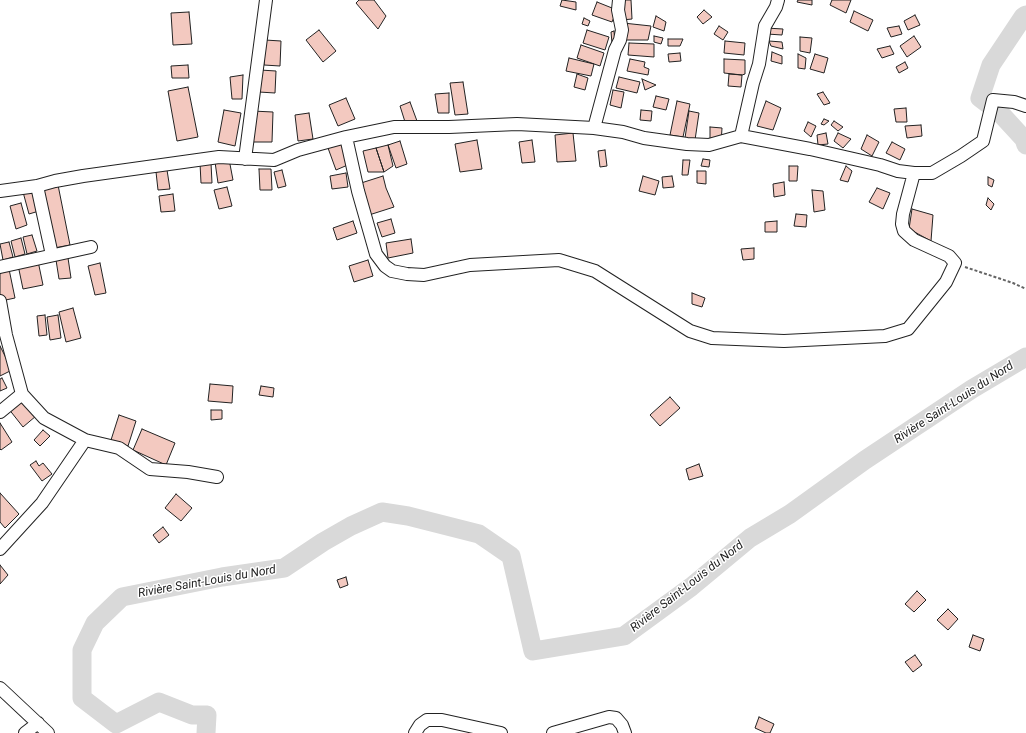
<!DOCTYPE html>
<meta charset="utf-8">
<style>
body{margin:0}
canvas{display:block;background:#fff}
</style>
<canvas width="1026" height="733"></canvas>
<script>
const c = document.querySelector('canvas').getContext('2d');
c.lineJoin = 'round';
const shape = rows => new Path2D(rows.map(r => 'M' + r).join(''));
function strokePath(path, color, width, dash) { c.strokeStyle = color; c.lineWidth = width; c.lineCap = dash ? 'butt' : 'round'; c.setLineDash(dash || []); c.stroke(path); }
function paint(path, color) { c.fillStyle = color; c.fill(path, 'evenodd'); }
function label(font, color, halo, rows, align = 'center') {
  c.font = font + ' Roboto,sans-serif'; c.lineWidth = 3; c.setLineDash([]); c.textBaseline = 'middle'; c.strokeStyle = halo; c.fillStyle = color; for (const [text, x, y, turn = 0] of rows) {
    c.save(); c.translate(x, y); c.rotate((+turn || 0) * Math.PI / 180); c.textAlign = isNaN(turn) ? turn : align; if (halo) c.strokeText(text, 0, 0); c.fillText(text, 0, 0); c.restore();
  }
}
const river = shape([
 [1026,15,1023,17,991,65,980,98,1001,114,1024,139,1026,145],
 [206,733,207,715,192,715,159,702,116,724,82,698,82,650,95,623,122,597,222,577,284,568,323,542,351,526,382,512,408,516,479,534,511,556,533,651,624,636,691,587,750,538,790,514,865,460,972,389,1026,357]
]);
const building = shape([
 [359,0,374,0,386,16,378,29,356,3,359,0],
 [562,0,576,2,576,10,560,6,562,0],
 [624,0,631,0,632,19,622,20,624,0],
 [798,0,812,0,812,5,797,2,798,0],
 [832,0,851,0,846,13,830,5,832,0],
 [597,2,617,10,612,22,592,15,597,2],
 [704,10,712,17,703,24,697,17,704,10],
 [854,11,873,20,868,31,850,22,854,11],
 [189,12,192,44,173,45,171,13,189,12],
 [915,15,920,25,908,30,904,21,915,15],
 [656,16,666,22,664,31,653,27,656,16],
 [584,18,590,21,588,26,582,24,584,18],
 [623,23,651,26,648,40,625,40,623,23],
 [719,26,728,32,723,40,714,34,719,26],
 [899,26,902,34,891,37,887,28,899,26],
 [766,28,783,29,782,35,767,34,766,28],
 [319,30,336,51,323,62,306,40,319,30],
 [587,30,609,37,605,50,583,43,587,30],
 [614,31,615,44,612,43,611,32,614,31],
 [654,36,663,38,661,44,654,42,654,36],
 [914,36,921,47,907,57,900,46,914,36],
 [800,37,812,38,810,53,800,51,800,37],
 [668,39,683,39,680,46,668,46,668,39],
 [265,40,281,41,280,66,264,65,265,40],
 [725,41,745,43,744,55,724,53,725,41],
 [769,41,782,42,783,49,771,46,769,41],
 [629,43,654,44,654,57,628,55,629,43],
 [581,45,604,53,600,66,577,58,581,45],
 [890,46,894,54,882,58,877,49,890,46],
 [772,52,782,56,782,64,771,61,772,52],
 [680,53,681,61,669,62,668,54,680,53],
 [798,54,806,58,805,69,798,68,798,54],
 [815,54,828,58,824,73,810,69,815,54],
 [569,58,594,64,591,76,566,71,569,58],
 [630,59,645,62,644,67,649,69,648,75,627,71,630,59],
 [724,59,745,60,745,74,742,75,724,73,724,59],
 [905,62,908,68,899,73,896,67,905,62],
 [188,65,189,78,172,78,171,66,188,65],
 [260,70,276,71,275,93,259,92,260,70],
 [577,74,588,78,585,90,574,87,577,74],
 [729,74,742,75,741,87,728,86,729,74],
 [243,75,242,99,232,99,230,77,243,75],
 [619,77,640,82,637,93,616,88,619,77],
 [642,79,656,85,645,90,642,79],
 [463,82,468,114,455,115,450,83,463,82],
 [188,87,198,137,177,141,168,91,188,87],
 [613,90,624,92,621,108,610,105,613,90],
 [823,92,830,103,824,105,817,94,823,92],
 [449,93,449,113,438,113,435,94,449,93],
 [656,96,669,99,666,110,653,107,656,96],
 [346,98,355,119,338,126,329,105,346,98],
 [677,101,690,104,683,137,670,135,677,101],
 [766,101,781,108,773,130,757,126,766,101],
 [410,102,417,121,406,125,400,106,410,102],
 [906,108,907,122,896,122,894,109,906,108],
 [224,110,241,113,235,146,218,142,224,110],
 [641,110,652,111,651,121,640,120,641,110],
 [252,111,273,112,272,142,252,142,252,111],
 [689,111,699,113,695,140,685,138,689,111],
 [309,113,313,139,298,141,295,115,309,113],
 [824,119,829,121,824,125,821,124,824,119],
 [834,121,843,127,838,131,831,125,834,121],
 [808,122,816,126,811,137,804,131,808,122],
 [921,125,922,136,907,138,905,126,921,125],
 [710,127,722,128,721,144,710,143,710,127],
 [573,133,576,161,557,162,555,135,573,133],
 [826,133,828,144,818,145,817,135,826,133],
 [838,133,851,139,843,148,834,141,838,133],
 [867,135,879,142,872,156,861,149,867,135],
 [477,140,482,169,460,172,455,144,477,140],
 [532,140,535,162,522,163,519,142,532,140],
 [400,141,407,164,396,168,388,145,400,141],
 [341,142,350,164,336,170,328,148,341,142],
 [892,142,905,149,900,160,886,153,892,142],
 [388,145,393,166,384,172,376,148,388,145],
 [376,148,384,172,368,172,363,151,376,148],
 [605,150,607,166,600,167,598,151,605,150],
 [229,159,233,180,218,183,215,162,229,159],
 [703,159,710,160,709,167,701,166,703,159],
 [683,160,690,160,688,175,682,175,683,160],
 [200,163,211,163,212,183,201,183,200,163],
 [789,166,798,166,797,181,789,181,789,166],
 [846,166,852,171,848,182,840,180,846,166],
 [259,169,271,169,272,190,260,190,259,169],
 [167,170,170,189,158,190,156,172,167,170],
 [282,170,286,186,278,188,274,172,282,170],
 [697,171,706,171,706,184,697,183,697,171],
 [346,173,348,187,332,189,330,176,346,173],
 [383,176,386,188,394,207,369,215,358,184,383,176],
 [643,176,659,181,655,195,639,191,643,176],
 [672,176,674,187,663,188,662,177,672,176],
 [988,177,994,180,992,187,988,185,988,177],
 [784,182,785,195,774,197,773,184,784,182],
 [58,185,70,245,54,248,42,188,58,185],
 [227,187,232,206,219,209,214,190,227,187],
 [877,188,890,193,883,209,869,202,877,188],
 [32,189,39,211,29,214,23,192,32,189],
 [812,190,823,191,825,210,814,212,812,190],
 [173,194,175,211,161,212,159,196,173,194],
 [988,198,994,204,991,210,986,205,988,198],
 [21,203,27,225,16,229,10,206,21,203],
 [912,209,933,215,931,241,909,229,912,209],
 [796,214,807,215,806,227,794,226,796,214],
 [391,219,395,233,382,237,377,223,391,219],
 [353,221,357,233,337,240,333,228,353,221],
 [777,221,777,232,765,232,765,222,777,221],
 [32,235,37,251,27,254,23,237,32,235],
 [21,238,25,254,15,257,11,241,21,238],
 [411,239,413,253,388,258,386,243,411,239],
 [9,242,13,257,3,260,0,244,9,242],
 [754,248,754,259,743,260,741,249,754,248],
 [68,258,71,278,59,279,56,260,68,258],
 [368,260,373,276,354,282,349,266,368,260],
 [38,261,43,285,23,289,18,265,38,261],
 [100,263,106,293,95,295,88,266,100,263],
 [9,269,15,298,1,301,0,294,0,271,9,269],
 [692,293,705,298,702,307,692,304,692,293],
 [73,308,81,338,66,342,59,312,73,308],
 [45,315,47,335,39,336,37,316,45,315],
 [58,315,61,338,50,340,47,317,58,315],
 [0,346,12,370,0,376,0,346],
 [2,378,7,388,0,391,0,379,2,378],
 [210,384,233,386,232,403,208,401,210,384],
 [261,386,274,388,273,397,259,395,261,386],
 [21,397,36,416,23,427,8,408,21,397],
 [670,397,680,408,660,426,650,415,670,397],
 [211,410,222,410,222,419,211,420,211,410],
 [119,415,136,421,128,446,111,440,119,415],
 [0,423,12,442,1,450,0,449,0,423],
 [142,429,175,443,166,465,133,450,142,429],
 [43,430,50,436,40,446,34,440,43,430],
 [36,461,39,466,43,463,52,474,42,481,30,465,36,461],
 [699,464,703,476,689,480,686,469,699,464],
 [0,493,19,514,5,528,0,522,0,493],
 [176,494,192,508,181,521,165,508,176,494],
 [163,527,169,535,159,543,153,535,163,527],
 [0,565,8,575,0,584,0,565],
 [346,577,348,585,340,588,337,580,346,577],
 [917,591,926,600,914,612,905,604,917,591],
 [948,609,958,619,948,630,937,620,948,609],
 [973,635,984,639,980,651,969,647,973,635],
 [915,655,922,665,913,672,905,662,915,655],
 [759,717,774,724,770,733,766,733,755,728,759,717]
]);
const path = shape([
 [965,267,1013,283,1026,289]
]);
const minor = shape([
 [594,128,615,50,620,40,622,30,618,10,619,0],
 [741,136,753,83,759,64,765,26,776,7,778,0],
 [346,137,358,191,376,254,385,266,392,271,407,274,424,275,470,265,559,260,595,271,690,331,712,338,784,341,885,336,908,329,946,282,955,263,949,256,914,240,904,231,902,224,903,214,914,173],
 [245,159,266,0],
 [37,186,52,255],
 [0,191,37,186,55,181,83,176,219,157,274,160,298,150,346,137,394,127,449,127,517,124,594,128,623,132,644,138,687,144,709,145,741,136,810,149,880,165,898,171,914,173,932,173,961,156,983,141,993,100,1014,102,1026,106],
 [0,267,91,247],
 [0,301,6,335,22,394,0,412],
 [22,394,44,418,85,440,119,448,150,469,188,472,217,477],
 [0,549,42,503,85,440],
 [0,688,48,733],
 [25,733,38,723],
 [415,733,420,725,427,720,442,720,501,733],
 [553,733,609,717,616,718,622,725,625,733]
]);
const waterNames = [
 ["Rivière Saint-Louis du Nord",954,403,-33],
 ["Rivière Saint-Louis du Nord",207,582,-10],
 ["Rivière Saint-Louis du Nord",687,587,-38]
];
strokePath(river, '#d9d9d9', 19);
paint(building, '#f3c9c0');
strokePath(building, '#222', 1);
strokePath(minor, '#222', 14);
strokePath(path, '#646464', 2, [3, 2]);
strokePath(minor, '#fff', 12);
label('italic 12px', '#222', '#fff', waterNames);
</script>
